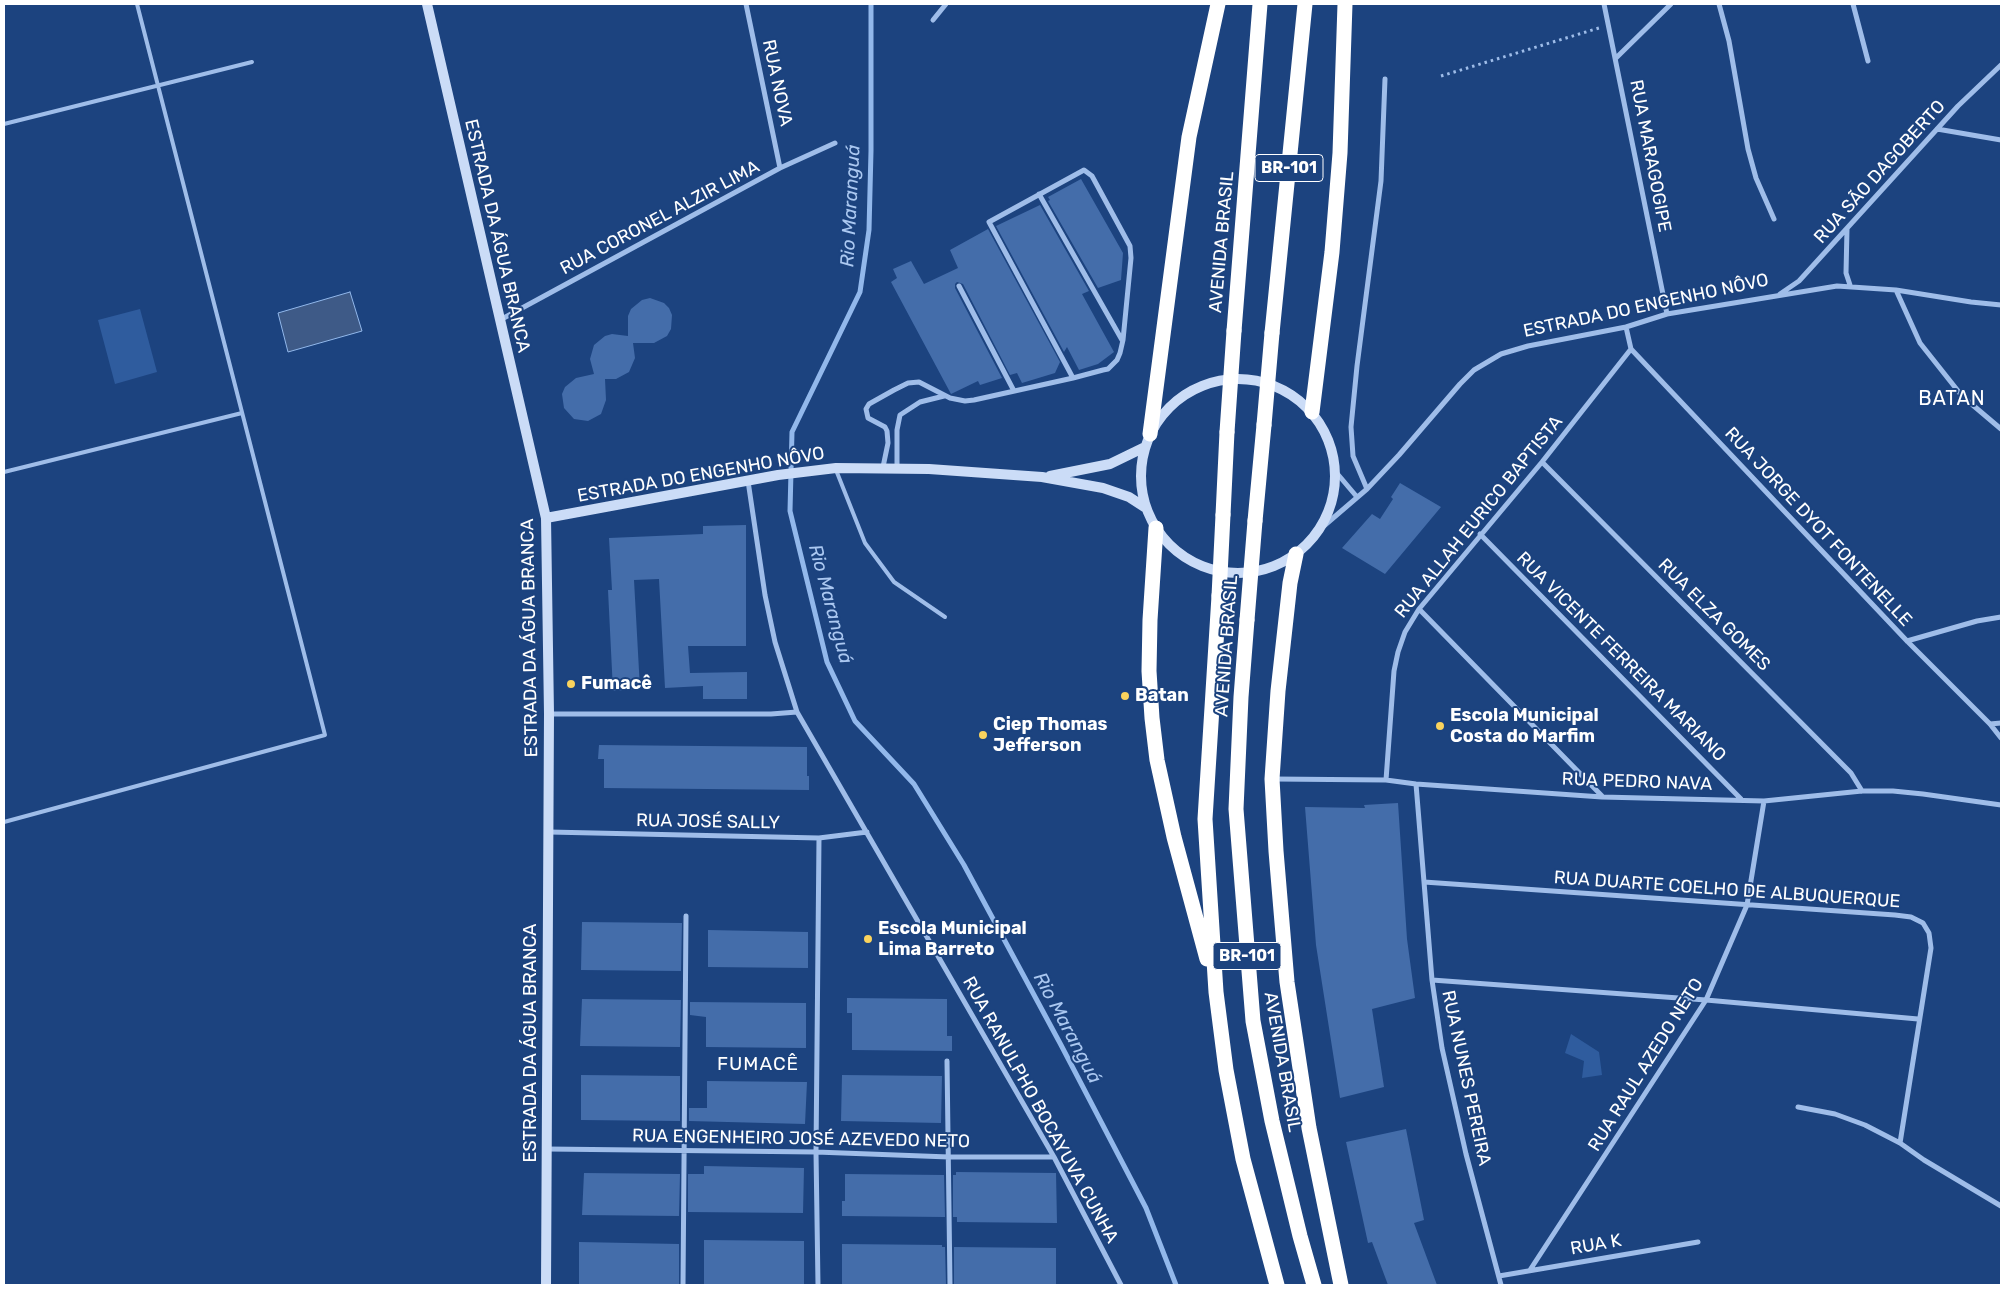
<!DOCTYPE html>
<meta charset="utf-8">
<style>
body{margin:0}
#map{position:relative;width:2005px;height:1289px;overflow:hidden;background:#1c437f;font-family:Rubik,sans-serif}
canvas{display:block}
.frame{position:absolute;inset:0;border:5px solid #fff;pointer-events:none}
</style>
<div id="map">
<canvas width="2005" height="1289"></canvas>
<div class="frame"></div>
</div>
<script>
const c = document.querySelector('canvas').getContext('2d');
c.lineJoin = 'round';
function paint(path, color) { c.fillStyle = color; c.fill(path, 'evenodd'); }
const shape = rows => new Path2D(rows.map(r => 'M' + r).join(''));
function strokePath(path, color, width, dash) { c.strokeStyle = color; c.lineWidth = width; c.lineCap = dash ? 'butt' : 'round'; c.setLineDash(dash || []); c.stroke(path); }
function label(font, color, halo, rows, align = 'center') {
  c.font = font + ' Rubik,sans-serif'; c.lineWidth = 4; c.setLineDash([]); c.textBaseline = 'middle'; c.strokeStyle = halo; c.fillStyle = color; for (const [text, x, y, turn = 0] of rows) {
    c.save(); c.translate(x, y); c.rotate((+turn || 0) * Math.PI / 180); c.textAlign = isNaN(turn) ? turn : align; if (halo) c.strokeText(text, 0, 0); c.fillText(text, 0, 0); c.restore();
  }
}
const green = shape([
 [140,309,157,372,115,384,98,320],
 [1571,1034,1599,1052,1602,1075,1582,1078,1584,1061,1565,1053]
]);
const water = shape([
 [350,292,362,331,288,352,278,313,350,292]
]);
const stream = shape([
 [871,4,871,151,869,230,860,292,792,432,790,511,827,662,855,721,914,784,964,865,1061,1045,1146,1208,1176,1285]
]);
const building = shape([
 [1081,179,1123,253,1121,280,1098,288,1048,201,1050,200,1048,197],
 [1040,205,1089,291,1082,294,1114,352,1098,364,1079,370,1067,347,1064,352,996,226],
 [988,229,1060,362,1055,373,1022,383,1017,373,1010,375,963,284,957,282,955,284,955,288,1002,378,980,385,978,381,951,394,891,282,897,278,893,269,911,261,924,284,958,268,950,250],
 [650,298,664,303,669,308,672,315,671,329,667,336,654,343,633,343,635,358,629,372,616,379,605,379,606,400,601,414,588,421,574,419,564,408,562,394,565,387,576,378,594,374,590,359,594,345,605,336,612,334,628,336,628,316,631,309,642,300],
 [1400,483,1441,507,1385,574,1342,548,1372,514,1380,519,1393,499,1391,497],
 [746,525,746,646,688,646,690,673,747,672,747,699,703,699,703,686,665,688,659,579,634,580,640,689,613,691,608,590,612,590,609,538,703,534,703,526],
 [599,745,807,747,807,776,809,776,809,790,604,788,604,759,598,759],
 [1398,803,1407,939,1415,998,1372,1009,1384,1087,1340,1098,1316,945,1305,807,1365,808,1364,805],
 [582,922,682,923,681,971,581,970],
 [708,930,808,932,808,968,708,967],
 [847,998,947,999,947,1036,952,1036,952,1051,852,1050,852,1013,847,1013],
 [582,999,681,1000,680,1047,580,1046],
 [690,1002,806,1003,806,1048,706,1047,706,1017,690,1015],
 [581,1075,680,1076,680,1121,581,1120],
 [842,1075,942,1076,941,1123,841,1121],
 [707,1081,807,1082,805,1124,689,1121,689,1108,707,1108],
 [1406,1129,1424,1220,1414,1223,1437,1285,1388,1285,1372,1242,1368,1243,1346,1142],
 [704,1166,804,1168,803,1213,688,1212,688,1174,704,1174],
 [956,1172,1056,1173,1057,1223,957,1222,957,1217,953,1217,953,1175,956,1175],
 [584,1173,680,1174,679,1216,582,1215],
 [845,1174,944,1175,945,1217,842,1216,842,1201,845,1201],
 [704,1240,804,1241,804,1285,704,1285],
 [579,1242,679,1244,679,1285,579,1285],
 [842,1244,942,1245,942,1247,945,1247,946,1285,842,1285],
 [954,1247,1056,1248,1056,1285,954,1285]
]);
const path = shape([
 [1441,76,1599,28]
]);
const lane = shape([
 [4,124,252,62],
 [836,470,865,543,894,582,945,617],
 [4,472,242,413],
 [4,822,325,735,137,4]
]);
const street = shape([
 [746,4,780,168],
 [1604,4,1667,314],
 [1719,4,1729,41,1748,149,1756,178,1774,219],
 [1853,4,1868,61],
 [933,20,946,4],
 [1616,58,1671,4],
 [1937,129,2001,140],
 [1039,194,1122,340],
 [1847,229,1846,273,1850,285],
 [959,286,1014,391],
 [1896,290,1920,343,1962,396,2001,429],
 [1780,294,1799,281,1958,106,2001,65],
 [500,320,780,168,835,143],
 [1626,327,1631,349,1907,641,1990,724,2001,738],
 [1542,462,1851,773,1862,791],
 [883,467,888,443,887,431,885,427,868,418,866,409,869,404,894,390,908,383,919,382,950,398,965,401,974,400,1073,378,1103,370,1108,369,1117,360,1120,353,1123,340,1131,258,1130,246,1092,176,1084,170,989,222,1073,378],
 [897,468,897,430,900,415,920,402,944,396],
 [1335,471,1357,497],
 [748,481,765,595,775,642,797,712,1054,1157,1121,1285],
 [1367,489,1353,456,1351,427,1357,366,1381,181,1385,79],
 [1318,531,1367,489,1399,455,1460,384,1474,370,1501,354,1528,346,1626,327,1667,314,1837,286,1896,290,1971,302,2001,305],
 [1480,534,1741,799],
 [1419,609,1602,796],
 [1907,641,1977,621,2001,617],
 [549,714,771,714,797,712],
 [1990,724,2001,723],
 [1274,779,1386,780,1416,784,1602,797,1764,801,1862,791,1893,791,1923,794,2001,805],
 [1386,780,1394,671,1398,652,1405,632,1419,609,1542,462,1631,349],
 [1416,784,1432,980,1442,1048,1466,1154,1501,1285],
 [549,832,819,838,867,832],
 [1424,882,1895,915,1911,917,1923,923,1929,933,1931,948,1900,1143],
 [1432,980,1706,1000,1918,1019],
 [947,1061,950,1285],
 [1798,1107,1835,1114,1865,1125,1900,1143,1924,1160,2001,1206],
 [547,1149,816,1152,949,1157,1054,1157],
 [1530,1270,1706,1000,1747,905,1764,801],
 [1499,1276,1698,1242],
 [683,1285,686,916],
 [818,1285,816,1152,819,838]
]);
const secondary = shape([
 [427,4,546,518,549,714,546,1285],
 '1141 476a97 97 0 1 1 194 0a97 97 0 1 1-194 0Z',
 [1050,476,1110,464,1145,447],
 [546,518,778,475,836,468,929,469,1042,477,1103,488,1129,497,1146,508]
]);
const highway = shape([
 [1234,331,1260,4],
 [1272,333,1305,4],
 [1312,412,1332,252,1340,153,1345,4],
 [1150,434,1189,137,1218,4],
 [1223,515,1227,432],
 [1255,521,1264,425],
 [1156,528,1150,620,1149,671,1152,718,1157,760,1174,837,1207,959],
 [1296,554,1290,583,1278,691,1272,779,1276,851,1287,982,1309,1128,1341,1285],
 [1219,596,1205,819,1216,992,1226,1070,1243,1159,1277,1285],
 [1247,620,1241,697,1236,809,1253,1021,1272,1121,1300,1236,1314,1285]
]);
const highwayBridge = shape([
 [1264,425,1272,333],
 [1227,432,1234,331],
 [1219,596,1223,515],
 [1247,620,1255,521]
]);
const markers = [
 [571,684,5,"#fad35d"],
 [1125,696,5,"#fad35d"],
 [1440,726,5,"#fad35d"],
 [983,735,5,"#fad35d"],
 [868,939,5,"#fad35d"]
];
const shields = [
 [1289,168,68],
 [1247,956,68]
];
const shieldNames = [
 ["BR-101",1289,168],
 ["BR-101",1247,956]
];
const streetNames = [
 ["RUA NOVA",777,83,78],
 ["RUA MARAGOGIPE",1650,156,79],
 ["RUA SÃO DAGOBERTO",1880,172,-48],
 ["RUA CORONEL ALZIR LIMA",660,218,-28],
 ["ESTRADA DA ÁGUA BRANCA",497,236,77],
 ["AVENIDA BRASIL",1222,242,-85],
 ["ESTRADA DO ENGENHO NÔVO",1646,306,-12],
 ["ESTRADA DO ENGENHO NÔVO",701,475,-10],
 ["RUA ALLAH EURICO BAPTISTA",1479,517,-51],
 ["RUA JORGE DYOT FONTENELLE",1818,527,47],
 ["RUA ELZA GOMES",1714,615,45],
 ["ESTRADA DA ÁGUA BRANCA",530,638,-91],
 ["AVENIDA BRASIL",1227,646,-86],
 ["RUA VICENTE FERREIRA MARIANO",1621,657,45],
 ["RUA PEDRO NAVA",1637,782,2],
 ["RUA JOSÉ SALLY",708,822,1],
 ["RUA DUARTE COELHO DE ALBUQUERQUE",1727,890,4],
 ["ESTRADA DA ÁGUA BRANCA",531,1043,-90],
 ["AVENIDA BRASIL",1282,1062,80],
 ["RUA RAUL AZEDO NETO",1646,1065,-58],
 ["RUA NUNES PEREIRA",1466,1078,78],
 ["RUA RANULPHO BOCAYUVA CUNHA",1040,1110,61],
 ["RUA ENGENHEIRO JOSÉ AZEVEDO NETO",801,1139,1],
 ["RUA K",1596,1245,-10]
];
const poiNames = [
 ["Fumacê",581,684],
 ["Batan",1135,696],
 ["Escola Municipal",1450,716],
 ["Costa do Marfim",1450,737],
 ["Ciep Thomas",993,725],
 ["Jefferson",993,746],
 ["Escola Municipal",878,929],
 ["Lima Barreto",878,950]
];
const waterNames = [
 ["Rio Maranguá",851,206,-87],
 ["Rio Maranguá",830,604,75],
 ["Rio Maranguá",1067,1028,62]
];
const neighbourhoodNames = [
 ["FUMACÊ",758,1065]
];
const quarterNames = [
 ["BATAN",1952,399]
];
paint(green, '#2f5c9e');
paint(water, '#3e5a87');
strokePath(water, '#92b8eb', 1);
strokePath(stream, '#92b8eb', 5);
paint(building, '#446daa');
strokePath(path, '#9fbde9', 3, [2.5, 4]);
strokePath(lane, '#9fbde9', 4);
strokePath(street, '#9fbde9', 5);
strokePath(secondary, '#cbdcf7', 10);
strokePath(highway, '#fff', 15);
strokePath(highwayBridge, '#fff', 15);
for (const [x, y, r, color] of markers) { const dot = new Path2D(); dot.arc(x, y, r, 0, 2 * Math.PI); c.fillStyle = color; c.fill(dot); strokePath(dot, '#1c437f', 2); }
for (const [x, y, w] of shields) { const box = new Path2D(); box.roundRect(x - w / 2, y - 13.5, w, 27, 4); c.fillStyle = '#1c437f'; c.fill(box); strokePath(box, '#fff', 1); }
label('bold 16px', '#fff', null, shieldNames);
label('18px', '#fff', '#1c437f', streetNames);
label('bold 18px', '#fff', '#1c437f', poiNames, 'left');
label('italic 19px', '#abc8f1', '#1c437f', waterNames);
c.letterSpacing = '1px';
label('19px', '#fff', '#1c437f', neighbourhoodNames);
c.letterSpacing = '0px';
c.letterSpacing = '1px';
label('20px', '#fff', '#1c437f', quarterNames);
c.letterSpacing = '0px';
</script>
